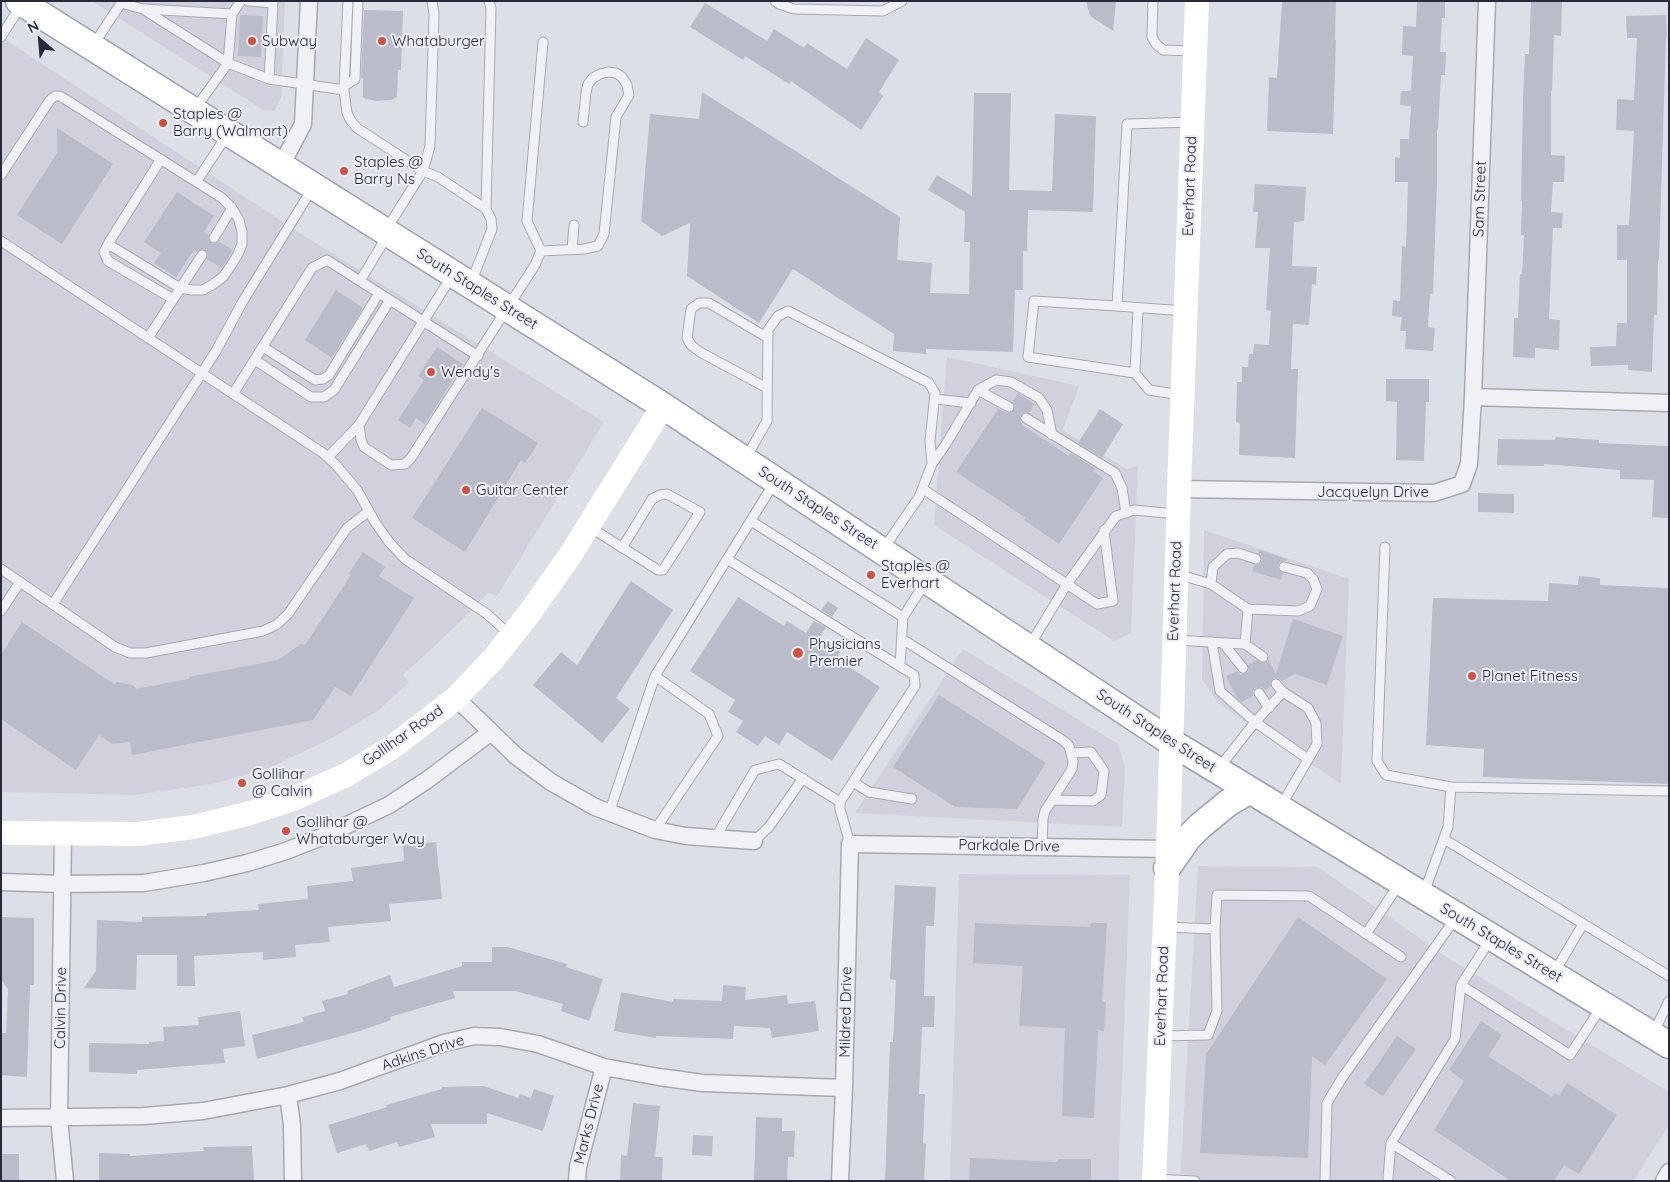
<!DOCTYPE html>
<style>
body{margin:0}
#map{position:relative;width:1670px;height:1182px;overflow:hidden;background:#dddfe7;font-family:Quicksand,sans-serif}
canvas{display:block}
.frame{position:absolute;inset:0;border:2px solid #272a3d;pointer-events:none}
.north{position:absolute;left:15px;top:15px;width:50px;height:50px;-webkit-text-stroke:4px #edeef5;paint-order:stroke;rotate:333deg;font-size:14px;font-weight:700;line-height:20px;text-align:center;color:#272a3d}
.north::after{content:'';display:block;margin:auto;width:18px;height:22px;background:#272a3d;clip-path:polygon(50% 0,100% 100%,50% 72%,0 100%)}
</style>
<div id="map">
<canvas width="1670" height="1182"></canvas>
<div class="frame"></div>
<div class="north">N</div>
</div>
<script>
const c = document.querySelector('canvas').getContext('2d');
c.lineJoin = 'round';
function paint(path, color) { c.fillStyle = color; c.fill(path, 'evenodd'); }
const shape = rows => new Path2D(rows.map(r => 'M' + r).join(''));
function strokePath(path, color, width, dash) { c.strokeStyle = color; c.lineWidth = width; c.lineCap = dash ? 'butt' : 'round'; c.setLineDash(dash || []); c.stroke(path); }
function label(font, color, halo, rows, align = 'center') {
  c.font = font + ' Quicksand,sans-serif'; c.lineWidth = 4; c.setLineDash([]); c.textBaseline = 'middle'; c.strokeStyle = halo; c.fillStyle = color; for (const [text, x, y, turn = 0] of rows) {
    c.save(); c.translate(x, y); c.rotate((+turn || 0) * Math.PI / 180); c.textAlign = isNaN(turn) ? turn : align; if (halo) c.strokeText(text, 0, 0); c.fillText(text, 0, 0); c.restore();
  }
}
const built = shape([
 [92,1,285,1,281,98,274,111,265,111],
 [1,37,306,237,604,422,497,596,488,593,458,624,403,675,409,682,379,710,334,737,269,768,213,784,134,795,1,792],
 [947,357,1079,386,1063,430,1127,469,1138,466,1131,633,1114,641,934,525],
 [1204,530,1349,579,1341,784,1218,703,1202,679],
 [963,649,1118,744,1125,767,1122,827,855,813],
 [1198,866,1318,867,1445,956,1669,1092,1669,1125,1633,1181,1180,1181],
 [959,874,1130,875,1118,1181,950,1181]
]);
const building = shape([
 [1086,1,1116,1,1113,31,1090,16],
 [1282,1,1336,1,1335,40,1336,40,1333,134,1267,131,1269,77,1277,78],
 [1417,1,1445,1,1445,18,1442,18,1440,52,1446,52,1445,75,1441,75,1438,130,1437,130,1437,183,1433,294,1430,294,1428,327,1435,328,1433,351,1405,349,1406,331,1400,331,1402,317,1392,316,1393,300,1400,301,1402,246,1406,247,1408,182,1395,182,1395,157,1400,158,1400,139,1409,139,1411,106,1400,105,1401,91,1411,91,1413,56,1402,55,1403,26,1416,27],
 [1531,1,1562,1,1561,36,1554,35,1552,91,1551,91,1551,155,1565,156,1564,182,1553,182,1551,212,1563,213,1562,228,1553,228,1551,270,1549,319,1560,320,1559,350,1535,348,1535,358,1513,357,1514,318,1518,318,1520,274,1522,274,1524,235,1521,235,1522,201,1521,201,1523,98,1525,54,1529,54],
 [705,3,767,41,774,29,804,48,807,43,847,69,866,38,899,60,879,92,883,96,861,130,791,81,789,84,745,56,743,60,690,27],
 [364,10,403,11,401,70,398,70,397,97,392,100,376,101,363,98,363,78,361,78],
 [240,15,263,16,261,57,238,56],
 [1666,15,1667,37,1666,37,1659,260,1658,260,1657,315,1654,315,1652,372,1628,370,1628,365,1591,366,1590,347,1616,346,1617,323,1627,323,1627,260,1617,260,1617,225,1629,225,1634,131,1616,130,1617,99,1634,100,1637,38,1627,38,1626,16],
 [702,92,900,217,897,260,932,263,930,293,969,294,970,242,964,242,965,212,928,190,937,175,972,196,974,93,1011,93,1009,190,1052,191,1055,114,1096,116,1093,212,1028,210,1027,251,1023,251,1023,290,1015,290,1013,352,926,349,926,354,893,351,894,334,793,269,759,323,687,276,690,223,662,236,641,221,650,114,699,119],
 [57,128,113,164,62,244,17,215,57,153],
 [1255,184,1306,187,1304,221,1294,222,1292,266,1317,267,1316,285,1312,284,1309,325,1293,324,1291,369,1298,369,1295,458,1239,455,1240,423,1236,422,1237,382,1242,382,1242,367,1248,367,1249,354,1253,354,1254,344,1269,345,1271,311,1266,310,1270,248,1255,248,1258,212,1253,212],
 [177,192,214,216,204,232,209,235,208,241,213,244,219,242,233,250,222,268,207,259,208,253,203,249,197,252,194,250,176,277,154,263,161,253,144,242],
 [336,290,363,308,332,358,305,340],
 [437,347,463,364,425,424,416,418,410,428,398,420,424,380,418,376],
 [1386,379,1429,379,1429,402,1426,402,1424,461,1396,460,1397,402,1386,401],
 [1018,393,1034,404,1029,413,1026,412,1021,414,1020,418,1022,425,1069,456,1071,453,1095,468,1093,471,1103,478,1059,544,1024,520,1026,518,956,472,998,409,1009,413,1014,410,1015,406,1012,402],
 [482,408,538,443,525,463,521,460,465,552,412,518],
 [1100,409,1123,424,1102,458,1078,443],
 [1556,437,1599,440,1599,443,1669,446,1669,518,1652,517,1654,480,1620,479,1620,470,1544,464,1544,466,1497,465,1498,439,1555,440],
 [1478,493,1514,494,1514,513,1478,512],
 [1259,550,1287,559,1286,561,1280,562,1278,565,1278,569,1283,573,1281,580,1252,571,1254,565,1260,564,1262,560,1261,555,1258,553],
 [363,552,385,567,379,576,414,598,351,696,335,687,313,720,132,755,130,742,112,744,99,735,76,770,1,719,1,655,22,622,114,684,117,682,133,685,136,689,189,679,189,677,278,660,301,644,305,645,351,575,349,573],
 [1579,576,1600,578,1600,585,1669,588,1669,784,1483,777,1484,749,1426,745,1433,598,1548,601,1549,583,1578,585],
 [631,581,673,610,616,698,630,709,602,743,533,685,561,652,577,665],
 [738,597,784,626,787,621,806,633,814,621,826,627,820,637,840,652,837,659,880,687,832,761,787,732,779,745,765,736,758,746,736,732,743,721,728,712,735,700,690,671],
 [828,601,838,608,832,617,821,610],
 [1293,619,1343,636,1327,685,1295,674,1282,681,1278,678,1274,678,1270,682,1271,687,1265,690,1261,687,1256,688,1253,691,1253,696,1242,702,1237,698,1226,676,1237,671,1240,674,1244,674,1249,671,1248,665,1257,660,1265,663,1269,660,1276,674],
 [939,695,1046,763,1017,809,955,807,893,767],
 [436,842,442,899,389,904,391,921,328,927,330,942,295,945,296,957,263,960,263,952,194,956,195,986,177,986,177,955,137,955,136,990,84,988,96,971,97,920,142,922,142,917,207,916,207,913,259,910,258,904,308,899,307,886,353,881,351,868,404,861,403,845],
 [895,885,936,887,934,926,926,926,924,996,935,996,934,1027,922,1027,919,1094,925,1094,923,1143,926,1144,924,1181,885,1181,890,1042,893,1042,896,980,890,979],
 [1,917,34,918,34,985,30,985,27,1077,1,1075,1,1033,6,1033,8,989,1,979],
 [1298,917,1387,979,1325,1065,1312,1056,1308,1158,1200,1153,1206,1054],
 [975,923,1090,927,1091,923,1107,923,1102,1002,1106,1002,1104,1031,1098,1030,1094,1118,1062,1116,1065,1028,1019,1026,1023,966,973,963],
 [492,947,508,947,567,964,566,967,603,979,589,1021,561,1011,563,1004,515,991,453,991,455,998,390,1017,391,1020,360,1031,257,1059,252,1035,304,1022,302,1017,325,1011,322,1001,348,994,347,991,390,975,394,987,462,966,462,962,492,962],
 [723,985,746,987,745,1000,787,995,788,1004,815,1001,819,1031,772,1038,770,1028,734,1026,733,1039,656,1036,656,1038,614,1031,621,992,673,1002,673,999,722,1001],
 [240,1011,245,1046,223,1049,225,1063,137,1070,137,1074,89,1072,89,1043,149,1044,149,1042,164,1041,163,1027,199,1025,198,1017],
 [1481,1021,1502,1035,1488,1056,1552,1097,1555,1093,1559,1096,1567,1083,1617,1115,1579,1174,1564,1165,1554,1181,1511,1181,1434,1130,1464,1081,1449,1070],
 [1397,1036,1416,1049,1383,1096,1364,1084],
 [484,1086,518,1098,520,1094,531,1098,534,1089,554,1096,543,1131,487,1113,487,1124,431,1124,435,1137,399,1147,397,1142,369,1151,366,1144,337,1153,328,1125,387,1107,386,1105,442,1089,442,1087],
 [633,1103,660,1106,655,1157,663,1157,662,1181,620,1181,621,1155,627,1156],
 [756,1117,782,1118,782,1131,795,1131,794,1157,788,1157,787,1181,754,1181],
 [693,1135,713,1136,712,1156,692,1155],
 [252,1146,254,1181,99,1181,99,1153,130,1154,130,1156,204,1151,203,1147],
 [1,1154,19,1154,19,1181,1,1181],
 [970,1158,1058,1162,1058,1159,1091,1159,1091,1181,969,1181]
]);
const service = shape([
 [248,1,273,3,269,79],
 [432,1,434,14,430,146,423,171,438,177,486,209,491,8,489,1],
 [775,1,779,4,794,9,883,11,902,1],
 [1153,1,1152,37,1156,44,1163,50,1195,51],
 [144,9,232,14],
 [1,37,21,5],
 [94,44,121,3,143,9,228,63,232,14,241,1],
 [344,86,355,79,358,1],
 [344,88,348,1],
 [195,109,228,63,269,79,344,90,347,113,351,121,357,128,423,171,386,230],
 [161,159,108,244,104,252,108,261,173,299],
 [1,175,50,100,55,96,60,96,222,198,232,208,239,220,242,232,242,244,238,254,232,264,223,277,212,285,203,290,192,290,180,288,108,244],
 [197,181,227,135],
 [214,238,232,208],
 [1,241,323,453,336,465,357,490,375,522,389,542,405,559,487,614,510,635],
 [572,249,574,225],
 [541,251,584,249,598,246,604,234,616,117,629,95,627,85,622,77,616,73,608,72,600,74,593,78,588,84,586,93,583,122],
 [360,281,387,236],
 [471,283,492,229,491,219,486,209],
 [1117,306,1034,301,1028,357,1135,373,1149,390,1181,395],
 [1185,311,1117,306,1127,124,1192,122],
 [148,338,202,255],
 [263,347,315,380,323,379,329,375,379,293],
 [255,360,311,397,324,397,334,390,390,300],
 [1135,373,1138,308],
 [767,388,700,352,691,345,687,338,691,309,699,303,709,303,768,338],
 [978,390,1009,407],
 [233,394,312,268,327,260,478,356],
 [935,399,971,403],
 [1026,418,1115,473,1122,488,1126,513],
 [359,425,361,440,364,447,391,465,405,464,411,458,535,265,541,251,527,221,543,42],
 [328,457,359,425,451,277],
 [746,458,767,421,768,330,778,316,788,311,929,383,935,393,930,441,932,464,919,497,884,548],
 [932,464,946,444,978,390,996,380,1011,382,1039,398,1047,410,1052,435],
 [923,489,1097,604,1113,601,1104,530],
 [751,521,903,617],
 [588,526,658,570,663,570,700,512,667,494,660,495,652,499,622,548],
 [1385,547,1377,761,1386,775,1451,787,1448,827,1424,893],
 [727,559,914,675,915,686,840,802,840,809,850,844],
 [1,569,115,647,130,653,146,653,263,631,276,625,288,614,347,528,369,511],
 [1211,584,1213,567,1227,554,1238,553,1256,559],
 [53,604,216,351,243,301,312,189],
 [1248,609,1298,611,1310,606,1317,589,1313,579,1307,573,1284,567],
 [1,611,20,582],
 [902,639,1064,741,1069,746,1073,761,1072,769,1045,811,1043,819,1042,847],
 [1174,640,1245,644,1248,609,1211,584,1177,574],
 [1212,642,1220,691,1255,722,1219,768],
 [1223,643,1243,668],
 [1245,644,1263,657],
 [1030,645,1067,584,1116,516,1134,510,1176,514],
 [900,666,903,617,925,583],
 [1276,684,1283,692,1255,722,1308,759],
 [1259,693,1269,708],
 [853,782,869,792,912,799],
 [1451,787,1669,791],
 [1052,800,1093,801,1101,795,1104,771,1091,752,1072,753],
 [1281,806,1317,744,1316,723,1308,708,1283,692],
 [609,813,655,676,774,483],
 [655,830,718,736,709,714,655,676],
 [715,838,755,770,779,764,840,802],
 [1444,839,1669,976],
 [754,841,769,827,803,778],
 [1165,927,1215,929],
 [1366,934,1399,884],
 [1554,973,1583,924],
 [1461,985,1570,1055,1602,1006],
 [1654,1032,1669,1001],
 [1160,1036,1208,1035,1217,1011,1215,929,1217,895,1309,896,1401,957],
 [1388,1178,1391,1143],
 [1154,1179,1195,1181],
 [1325,1181,1327,1103,1342,1078,1455,919],
 [1451,1181,1391,1143,1455,1039,1461,985,1490,940]
]);
const minor = shape([
 [281,166,303,124,309,1],
 [1473,397,1669,403],
 [1179,489,1434,493,1462,484,1469,464,1473,397,1487,1],
 [456,698,516,756,551,782,595,807,655,830,686,836,754,841],
 [63,835,59,1118,65,1181],
 [1,882,63,884,144,883,204,873,247,863,286,851,324,836,389,805,427,780,491,732],
 [288,1095,292,1125,293,1181],
 [1,1118,144,1116,203,1111,288,1095,340,1081,444,1043,474,1036,500,1037,538,1044,604,1067,659,1077,703,1083,844,1088],
 [577,1181,578,1167,604,1067],
 [840,1181,844,1088,850,844,1168,849],
 [1664,1181,1669,1172]
]);
const secondary = shape([
 [1,833,138,834,193,827,247,814,293,799,348,774,394,746,456,698,494,658,528,615,569,557,663,406],
 [1154,1181,1168,849,1179,489,1197,1]
]);
const primary = shape([
 [19,1,663,406,1171,742,1669,1045],
 [1167,868,1188,838,1200,826,1228,803,1250,790]
]);
const markers = [
 [252,41,5,"#ca5345"],
 [382,41,5,"#ca5345"],
 [163,123,5,"#ca5345"],
 [344,171,5,"#ca5345"],
 [431,372,5,"#ca5345"],
 [466,490,5,"#ca5345"],
 [871,575,5,"#ca5345"],
 [798,653,6,"#ca5345"],
 [1472,676,5,"#ca5345"],
 [242,783,5,"#ca5345"],
 [286,831,5,"#ca5345"]
];
const poiNames = [
 ["Subway",262,41],
 ["Whataburger",392,41],
 ["Staples @",173,114],
 ["Barry (Walmart)",173,131],
 ["Staples @",354,162],
 ["Barry Ns",354,179],
 ["Wendy's",441,372],
 ["Guitar Center",476,490],
 ["Staples @",881,566],
 ["Everhart",881,583],
 ["Physicians",809,644],
 ["Premier",809,661],
 ["Planet Fitness",1482,676],
 ["Gollihar",252,774],
 ["@ Calvin",252,791],
 ["Gollihar @",296,822],
 ["Whataburger Way",296,839]
];
const streetNames = [
 ["Everhart Road",1190,186,-88],
 ["Sam Street",1480,199,-88],
 ["South Staples Street",477,289,32],
 ["Jacquelyn Drive",1373,492],
 ["South Staples Street",818,508,33],
 ["Everhart Road",1175,591,-88],
 ["South Staples Street",1156,731,33],
 ["Gollihar Road",403,736,-35],
 ["Parkdale Drive",1009,846,1],
 ["South Staples Street",1501,943,31],
 ["Everhart Road",1162,996,-88],
 ["Calvin Drive",61,1008,-89],
 ["Mildred Drive",846,1012,-89],
 ["Adkins Drive",423,1053,-18],
 ["Marks Drive",589,1124,-76]
];
paint(built, '#d0d1dc');
paint(building, '#bbbcc9');
strokePath(service, '#a6a9b4', 11);
strokePath(minor, '#a6a9b4', 19);
strokePath(primary, '#9da0b2', 29);
strokePath(service, '#f0f0f5', 9);
strokePath(minor, '#f0f0f5', 16);
strokePath(secondary, '#fff', 24);
strokePath(primary, '#fff', 26);
for (const [x, y, r, color] of markers) { const dot = new Path2D(); dot.arc(x, y, r, 0, 2 * Math.PI); c.fillStyle = color; c.fill(dot); strokePath(dot, '#edeef5', 2); }
label('15px', '#272a3d', '#edeef5', poiNames, 'left');
label('15px', '#272a3d', '#edeef5', streetNames);
</script>
